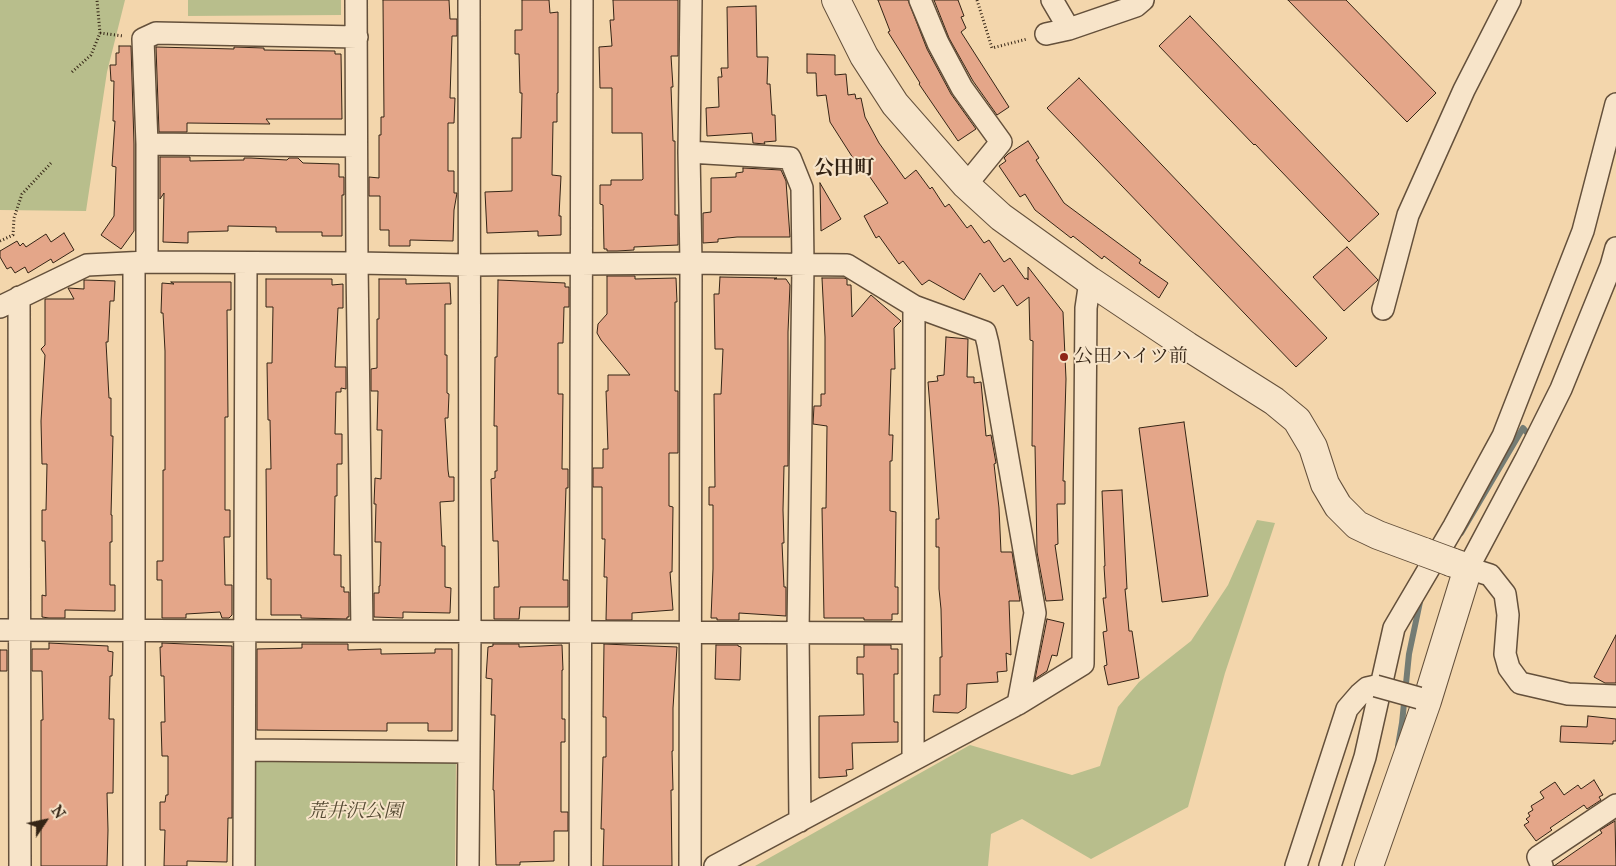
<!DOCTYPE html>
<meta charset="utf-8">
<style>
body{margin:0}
#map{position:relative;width:1616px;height:866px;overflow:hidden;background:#f3d6ac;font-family:"IM FELL Great Primer",serif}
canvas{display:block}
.north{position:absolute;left:20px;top:796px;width:50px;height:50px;-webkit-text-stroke:4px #f7e4c9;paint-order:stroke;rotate:56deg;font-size:14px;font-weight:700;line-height:20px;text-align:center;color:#342415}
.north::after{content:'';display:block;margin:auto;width:18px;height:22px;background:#342415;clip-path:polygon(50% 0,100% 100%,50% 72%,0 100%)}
</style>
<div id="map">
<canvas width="1616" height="866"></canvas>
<div class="north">N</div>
</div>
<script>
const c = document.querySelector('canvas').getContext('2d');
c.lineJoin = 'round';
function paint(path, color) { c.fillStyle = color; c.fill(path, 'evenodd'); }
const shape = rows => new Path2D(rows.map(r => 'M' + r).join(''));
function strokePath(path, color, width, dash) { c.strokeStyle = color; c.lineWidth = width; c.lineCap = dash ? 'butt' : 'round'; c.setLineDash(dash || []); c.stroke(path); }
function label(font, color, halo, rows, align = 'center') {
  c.font = font + ' "IM FELL Great Primer","Noto Serif JP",serif'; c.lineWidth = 4; c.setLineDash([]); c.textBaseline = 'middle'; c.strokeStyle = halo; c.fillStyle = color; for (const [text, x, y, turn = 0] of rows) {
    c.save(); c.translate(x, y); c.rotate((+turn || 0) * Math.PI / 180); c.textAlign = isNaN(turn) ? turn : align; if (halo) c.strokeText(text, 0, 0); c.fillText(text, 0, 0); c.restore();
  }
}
const green = shape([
 [0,0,125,0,107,72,86,211,0,210],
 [188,0,341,0,341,15,188,16],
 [1257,520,1275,523,1225,673,1188,807,1091,859,1022,819,991,834,988,866,755,866,970,745,1072,775,1100,766,1118,707,1139,682,1191,641,1228,585],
 [255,758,456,758,455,866,254,866]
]);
const stream = shape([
 [1461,533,1523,428,1529,435],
 [1398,746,1402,723,1409,654,1420,602]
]);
const building = shape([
 [383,0,449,0,450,19,457,19,457,36,452,36,450,98,455,98,454,123,448,123,448,171,454,171,454,193,457,193,454,210,453,241,410,240,410,246,389,246,389,230,380,230,380,196,369,196,369,177,379,178,379,135,381,135,381,117,384,117,383,0],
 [522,0,549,0,550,13,558,12,558,93,557,93,557,122,553,122,552,175,561,176,559,216,561,216,561,235,538,236,538,231,487,233,485,192,512,191,512,138,521,138,522,93,520,93,519,54,515,54,515,30,522,30,522,0],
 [613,0,678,0,678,56,671,56,673,87,671,87,673,141,675,141,675,215,678,215,678,245,634,247,634,250,617,251,607,251,607,249,604,249,603,205,600,204,600,185,611,185,611,180,642,180,643,179,642,133,612,133,612,88,600,88,599,47,612,46,610,20,614,20,613,0],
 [878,0,908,0,927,49,951,94,976,129,958,141,919,84,920,83,888,32,890,31,878,0],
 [934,0,958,0,964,16,961,17,966,28,961,32,1009,107,997,115,973,81,949,38,934,0],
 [1288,0,1346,0,1436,93,1407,122,1288,0],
 [756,6,757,57,768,57,767,84,770,84,772,115,775,115,776,141,764,142,765,144,753,143,752,133,707,136,706,108,719,107,718,77,722,77,721,68,728,68,727,7,756,6],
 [1190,16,1379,214,1349,242,1255,144,1254,145,1159,46,1190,16],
 [119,46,131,46,134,144,134,231,121,249,101,235,114,216,116,167,112,166,115,121,113,121,114,81,111,81,110,65,116,65,116,53,119,53,119,46],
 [156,47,234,49,234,47,264,48,264,50,335,51,335,54,341,54,342,119,266,119,270,124,187,123,187,132,159,132,156,47],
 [807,54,835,55,835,75,846,74,848,95,855,94,856,99,861,98,865,117,879,143,905,179,916,170,930,189,932,187,945,207,949,204,967,228,971,225,984,243,989,240,1004,262,1010,258,1025,279,1027,278,1028,280,1028,267,1063,312,1066,379,1063,481,1065,481,1065,504,1057,504,1058,544,1055,545,1063,600,1046,601,1037,552,1035,446,1032,446,1033,341,1030,340,1029,297,1017,306,1003,285,994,292,980,273,964,300,929,280,922,285,903,261,899,264,879,236,876,238,864,216,888,203,863,167,860,169,830,122,826,95,817,96,816,73,807,73,807,54],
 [1079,78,1327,338,1296,367,1047,108,1079,78],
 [1028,141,1039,158,1036,160,1064,203,1141,260,1139,263,1168,283,1159,298,1104,256,1102,259,1073,236,1071,238,1035,210,1025,194,1020,197,999,166,1006,161,1004,158,1008,154,1028,141],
 [160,157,190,157,190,161,244,160,244,158,251,158,287,160,289,158,298,158,303,163,339,164,339,177,344,177,344,195,342,195,342,236,322,236,322,232,276,232,276,227,228,226,228,231,188,232,188,243,163,242,164,193,160,199,160,157],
 [743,168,781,170,786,181,790,237,737,237,718,239,718,242,703,243,703,213,711,212,711,178,736,177,736,173,743,172,743,168],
 [820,183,841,219,821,231,820,183],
 [64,233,74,250,53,263,51,259,28,273,25,267,15,273,11,267,7,269,0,257,0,251,17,241,20,246,23,243,26,247,46,234,51,242,64,233],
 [1347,247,1378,280,1344,311,1313,277,1347,247],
 [607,276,635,276,635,279,676,278,677,302,675,302,675,391,678,391,678,453,669,453,669,506,673,507,672,572,670,572,673,610,632,613,632,620,606,620,607,577,604,577,605,539,602,539,602,487,593,487,593,468,603,468,603,449,608,449,606,391,608,391,608,375,630,375,601,340,597,333,598,324,607,314,607,276],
 [720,277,777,278,774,279,786,279,790,285,788,332,788,466,784,466,783,510,784,543,782,543,784,587,786,587,786,616,739,613,739,620,717,620,717,618,711,618,713,569,713,505,709,505,709,487,715,487,714,394,721,394,723,349,715,349,714,294,719,294,720,277],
 [822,278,844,278,847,279,847,285,851,285,852,317,871,295,901,321,894,328,895,369,891,369,889,435,893,435,892,461,890,461,890,511,896,512,895,587,898,587,898,614,892,614,892,620,864,620,864,618,824,618,822,508,826,508,827,426,813,424,814,406,821,406,821,394,825,394,825,337,822,278],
 [266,279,332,279,332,285,343,284,343,308,338,308,335,367,346,367,346,389,341,388,341,392,336,392,335,434,342,434,342,464,337,464,337,496,335,496,334,555,341,555,341,587,344,587,344,592,349,592,349,617,347,617,347,619,301,618,301,615,271,615,271,579,267,579,266,469,271,469,270,420,268,420,267,363,272,363,273,307,266,307,266,279],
 [379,279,406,279,406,284,450,283,451,304,445,304,445,355,447,355,447,393,449,394,448,418,445,418,448,470,449,477,454,477,454,501,440,502,442,546,445,546,445,587,451,588,450,613,403,612,403,618,374,617,374,593,379,593,379,586,380,586,381,542,375,542,376,504,374,504,375,478,381,479,382,430,377,430,378,391,371,391,371,369,377,368,377,319,379,319,379,279],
 [84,280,115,281,114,301,110,301,108,342,106,342,109,398,111,398,111,436,113,436,111,515,112,515,112,542,110,542,110,585,115,585,115,611,65,610,65,618,49,618,42,617,42,595,46,596,45,541,42,541,42,510,46,510,47,464,42,464,41,421,45,355,41,349,45,345,45,299,74,299,68,288,84,289,84,280],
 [498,280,565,283,565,287,569,287,569,307,564,307,563,343,558,343,558,394,563,394,562,469,568,469,568,488,566,488,563,580,568,580,568,607,520,607,519,619,494,619,494,587,499,587,498,541,493,541,491,479,495,478,495,471,497,471,497,426,494,426,495,357,497,357,498,280],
 [171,282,231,282,231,310,227,310,228,417,225,417,225,510,230,510,230,537,224,537,225,585,232,585,232,615,229,618,222,618,220,612,186,614,186,618,162,618,162,580,157,580,157,561,163,561,163,470,165,470,165,351,163,313,161,313,162,283,174,284,171,282],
 [946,337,968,339,967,377,974,377,974,383,981,382,986,436,991,435,996,463,994,464,999,508,1001,552,1012,552,1020,601,1009,601,1011,655,1006,653,1007,671,997,672,998,682,967,684,966,708,958,713,933,712,934,695,940,695,940,657,942,657,941,609,939,589,939,547,936,547,936,519,939,519,928,382,938,381,937,376,944,375,946,337],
 [1184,422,1208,596,1162,602,1139,428,1184,422],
 [1122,490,1127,589,1125,589,1129,631,1132,631,1139,678,1108,685,1104,666,1107,665,1103,632,1107,631,1103,598,1106,598,1104,566,1105,566,1102,491,1122,490],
 [1047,619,1064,623,1057,656,1052,655,1047,671,1035,679,1047,619],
 [1616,635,1616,683,1605,683,1594,677,1616,635],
 [49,643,108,646,108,651,113,652,112,676,110,676,109,719,114,719,113,793,107,793,108,830,107,866,41,866,41,720,43,720,42,671,32,671,32,649,49,649,49,643],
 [162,643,232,646,232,818,228,818,227,862,187,861,187,866,164,866,165,830,160,830,160,802,165,802,166,795,168,795,168,756,162,756,161,722,165,722,164,676,161,676,160,647,162,647,162,643],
 [302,644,348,644,348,650,381,649,381,654,435,653,435,649,452,649,452,731,428,731,428,723,387,723,387,731,257,730,257,649,302,648,302,644],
 [493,644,519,644,519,647,562,645,563,670,562,670,562,719,565,719,565,742,561,742,561,812,568,812,568,831,554,831,554,861,520,862,520,865,496,865,494,790,493,790,495,715,491,715,492,679,486,678,488,647,493,646,493,644],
 [604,644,677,647,673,708,673,751,672,751,673,790,671,790,672,866,603,866,604,829,601,829,603,757,606,757,606,717,603,717,604,644],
 [716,645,738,645,738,646,741,647,740,680,715,679,716,645],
 [864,645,891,645,891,649,898,649,898,674,894,674,894,722,898,722,898,742,852,743,853,769,846,770,847,776,819,778,819,716,864,715,863,674,857,674,857,657,864,657,864,645],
 [0,650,7,650,7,671,0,671,0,650],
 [1588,716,1616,719,1616,741,1613,741,1613,744,1560,742,1561,726,1587,727,1588,716],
 [1594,780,1603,795,1599,797,1601,800,1587,809,1584,805,1550,828,1552,830,1536,841,1524,825,1529,822,1526,819,1530,816,1528,813,1533,810,1531,806,1544,798,1540,792,1555,782,1564,795,1578,785,1581,789,1594,780],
 [1615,821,1616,866,1554,866,1602,833,1600,830,1615,821]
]);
const path = shape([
 [977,0,992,48,1027,39],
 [100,33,123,36],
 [72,72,91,55,100,33,97,0],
 [0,241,13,235,14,218,22,194,52,162]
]);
const minor = shape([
 [356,0,357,263,362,631],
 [920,0,938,43,962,88,1001,142,966,185],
 [1052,0,1069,29],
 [1046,34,1069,29,1136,6,1143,0],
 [147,144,356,146],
 [689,152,790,158,802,188,803,265,798,632,800,821],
 [1616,248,1611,266,1561,389,1526,459,1468,568,1490,575,1505,594,1508,615,1505,654,1509,668,1520,683,1568,694,1616,696],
 [147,262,147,144,143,39,156,33,357,37],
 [19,297,20,866],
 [0,307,87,265,147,262,357,263,469,265,691,263,847,265,914,306,985,332,988,344,1035,613,1018,704],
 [1383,309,1408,215,1464,90,1510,0],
 [0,630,912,633],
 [245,750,469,752],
 [913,759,914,306],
 [134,866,134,264],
 [244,866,246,263],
 [468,866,470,631,469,0],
 [580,866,582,0],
 [690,866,691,263,689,152,691,0],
 [715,866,1018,704,1083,664,1086,308,1090,281],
 [1296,866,1347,709,1360,694,1367,688,1376,686],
 [1330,866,1365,757,1394,628,1454,526,1503,436,1583,231,1616,104],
 [1542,866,1538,857,1616,805]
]);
const tertiary = shape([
 [836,0,864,56,895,104,966,185,1001,217,1090,281,1187,346,1274,401,1297,420,1313,447,1325,484,1338,506,1357,525,1378,535,1424,552],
 [1369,866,1427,701,1468,568,1451,562]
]);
const minorBridge = shape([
 [1376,686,1419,698]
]);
const tertiaryBridge = shape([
 [1424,552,1451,562]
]);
const markers = [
 [1064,357,5,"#8f2418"]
];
const poiNames = [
 ["公田ハイツ前",1074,357]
];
const parkNames = [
 ["荒井沢公園",355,812]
];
const neighbourhoodNames = [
 ["公田町",844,169]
];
paint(green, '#b8be8c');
strokePath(stream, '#747c74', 6);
paint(building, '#e4a689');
strokePath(building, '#342415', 1);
strokePath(minor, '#64503b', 24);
strokePath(tertiary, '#64503b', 30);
strokePath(path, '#342415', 3, [1, 2.5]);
strokePath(minor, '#f7e4c9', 21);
strokePath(tertiary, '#f7e4c9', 28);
strokePath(minorBridge, '#64503b', 24, []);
strokePath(tertiaryBridge, '#64503b', 30, []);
strokePath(minorBridge, '#f7e4c9', 21);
strokePath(tertiaryBridge, '#f7e4c9', 28);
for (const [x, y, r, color] of markers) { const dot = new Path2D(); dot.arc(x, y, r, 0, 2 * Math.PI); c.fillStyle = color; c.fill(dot); strokePath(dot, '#f7e4c9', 2); }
label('19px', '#342415', '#f7e4c9', poiNames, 'left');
label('italic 19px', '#554a33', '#f7e4c9', parkNames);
label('bold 20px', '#342415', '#f7e4c9', neighbourhoodNames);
</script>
